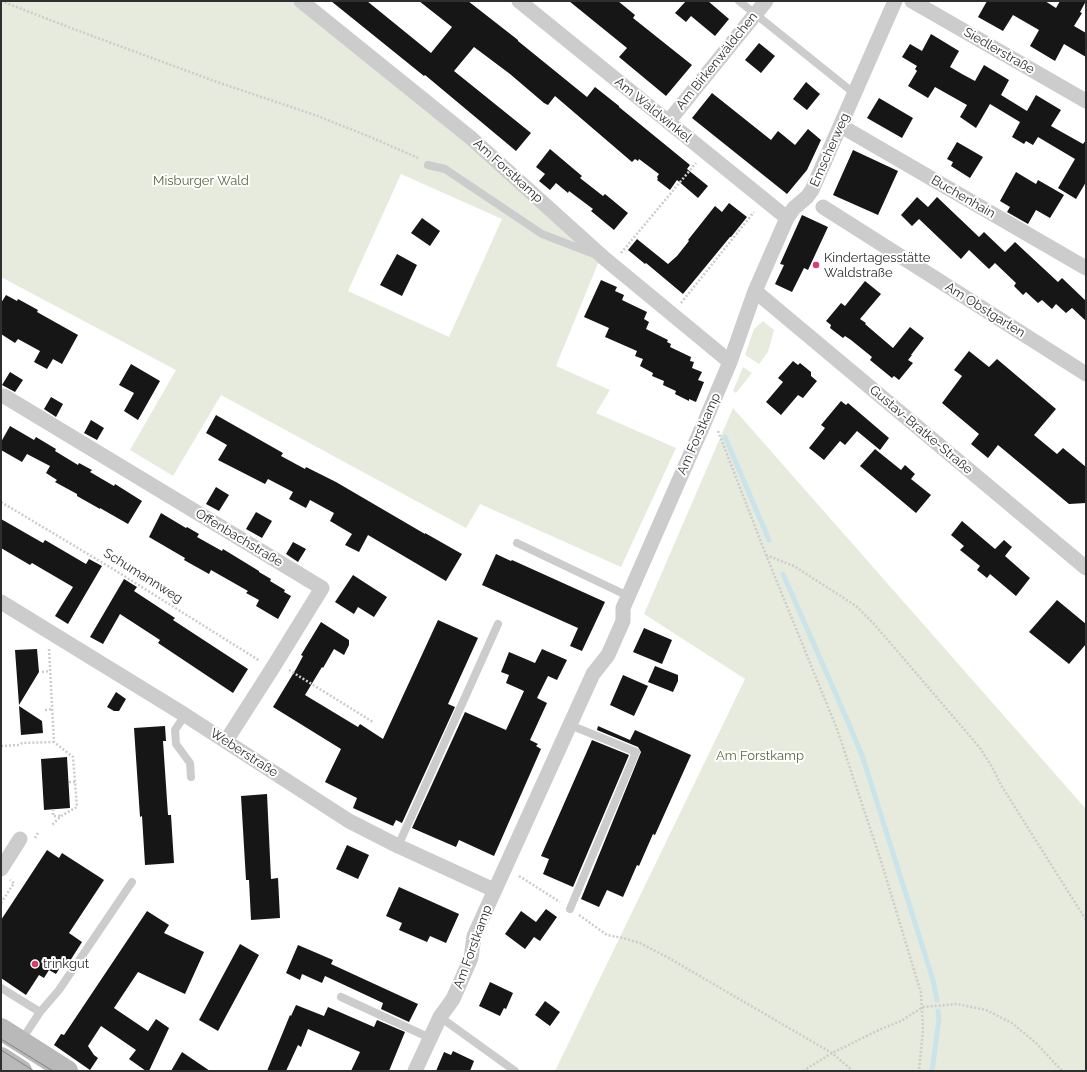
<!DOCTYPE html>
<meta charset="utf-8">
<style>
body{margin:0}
#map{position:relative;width:1087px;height:1072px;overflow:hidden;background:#fff;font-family:Raleway,sans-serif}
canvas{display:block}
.frame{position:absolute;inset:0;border:2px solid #2f2f2f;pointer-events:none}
</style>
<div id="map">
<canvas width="1087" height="1072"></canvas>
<div class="frame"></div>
</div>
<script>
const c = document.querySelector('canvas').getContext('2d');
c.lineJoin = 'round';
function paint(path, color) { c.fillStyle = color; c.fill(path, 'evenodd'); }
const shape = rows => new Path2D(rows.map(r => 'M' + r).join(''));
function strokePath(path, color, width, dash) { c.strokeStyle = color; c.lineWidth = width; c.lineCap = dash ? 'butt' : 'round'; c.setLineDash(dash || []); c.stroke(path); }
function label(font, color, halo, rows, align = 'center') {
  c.font = font + ' Raleway,sans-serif'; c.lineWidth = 4; c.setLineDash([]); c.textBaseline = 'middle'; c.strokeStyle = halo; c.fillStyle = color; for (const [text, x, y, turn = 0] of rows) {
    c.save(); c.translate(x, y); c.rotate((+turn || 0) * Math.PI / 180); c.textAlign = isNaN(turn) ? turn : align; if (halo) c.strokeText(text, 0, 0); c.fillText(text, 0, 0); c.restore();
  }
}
const green = shape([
 [1,1,296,1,601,256,556,366,610,390,596,413,676,448,621,567,480,504,466,528,221,395,173,476,130,450,176,370,1,277],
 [401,174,502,219,449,337,348,291],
 [763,321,774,330,768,352,759,364,745,355,754,329],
 [743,367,752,373,736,393,733,391],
 [733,408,1086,809,1086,1071,555,1071,745,679,644,614]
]);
const stream = shape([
 [725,437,769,540],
 [783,574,849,724,863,758,933,980,937,1000],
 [932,1071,939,1020,938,1011]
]);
const building = shape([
 [331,1,367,1,431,53,452,27,419,1,468,1,518,40,518,41,587,97,595,87,619,106,619,107,690,165,687,169,708,186,698,198,677,180,670,190,657,180,658,179,657,177,659,174,639,159,638,161,635,159,632,162,555,96,548,105,544,103,510,74,474,47,454,71,531,133,516,151,425,75,424,76],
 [569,1,618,1,635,15,633,18,692,65,666,96,619,57,627,48],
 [686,1,708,1,729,19,715,36,691,16,686,22,675,13],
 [987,1,1045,1,1056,8,1060,1,1086,1,1080,12,1082,13,1074,26,1086,33,1086,57,1064,44,1055,61,1030,46,1039,30,1013,15,1003,31,978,17],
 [931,34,959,51,950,67,962,74,975,81,984,65,1009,80,1001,95,1027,111,1036,95,1061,110,1051,126,1083,144,1086,140,1086,182,1076,199,1058,188,1075,159,1038,137,1033,145,1026,141,1024,144,1012,137,1020,122,990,104,976,128,960,117,967,105,935,87,928,98,908,86,917,71,915,69,917,66,902,57,910,44,922,51],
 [759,43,775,56,761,73,745,60],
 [806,82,820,94,807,110,793,99],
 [712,93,771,140,778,131,795,145,808,129,821,140,807,170,787,194,692,118],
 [879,98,913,118,902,138,867,118],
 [957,142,983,157,970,178,951,166,953,162,947,159],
 [550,149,582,176,580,178,603,196,605,194,628,213,614,230,591,211,593,209,569,191,568,193,556,183,550,190,539,181,545,174,536,167],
 [853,150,898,171,878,215,833,195],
 [1016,172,1036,184,1038,180,1064,195,1050,218,1036,210,1028,224,1007,212,1010,207,1000,201],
 [917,197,928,207,937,197,979,237,984,232,1005,252,1015,242,1058,282,1062,278,1086,301,1086,321,1072,308,1066,313,1056,304,1052,309,1042,300,1038,303,1026,292,1023,295,1014,286,1016,283,995,263,989,269,969,250,961,259,919,219,912,226,901,215],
 [729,203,747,217,731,237,730,237,683,294,646,263,645,264,628,250,637,239,668,264,677,256,689,241,688,240,715,206,722,212],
 [802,215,828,227,808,270,804,268,792,292,775,284,784,265,780,264],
 [422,218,440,231,430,246,411,233],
 [397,254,417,265,402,296,380,285],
 [601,280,617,287,615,291,624,295,622,300,647,312,644,319,649,322,646,329,668,340,667,342,671,344,670,347,691,357,690,361,694,362,692,368,702,372,698,380,704,382,696,402,689,399,689,401,675,394,676,391,663,385,664,381,652,376,653,373,640,366,643,359,635,356,637,351,605,337,609,328,584,317],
 [865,281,881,294,860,319,866,323,865,324,893,348,910,327,924,338,911,355,912,355,908,360,913,363,899,380,894,376,892,378,870,360,872,357,851,340,845,336,843,338,830,328,831,325,826,321,841,303,845,306],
 [6,295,17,301,18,299,38,310,37,312,78,335,62,364,53,359,47,369,34,362,40,351,18,339,15,343,1,334,1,303],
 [969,351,989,367,997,359,1056,409,1034,435,1057,454,1063,448,1086,467,1086,503,1069,504,998,445,988,458,971,444,979,434,942,403,962,376,954,370],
 [793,361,798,365,800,363,811,372,811,376,817,381,803,398,798,395,781,415,766,402,783,382,778,378],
 [131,364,160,381,138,420,124,411,134,393,119,385],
 [10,372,23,380,15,392,2,385],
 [51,397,63,404,56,417,44,409],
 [841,401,846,405,848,403,889,438,880,450,857,431,845,445,840,441,824,460,809,448,825,428,821,425],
 [216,415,283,453,281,456,305,469,306,467,336,482,425,534,425,533,462,554,446,581,368,535,359,552,345,545,352,534,330,521,334,513,310,500,306,508,289,499,293,492,268,479,265,484,218,460,227,445,206,433],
 [91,420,104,428,97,440,84,433],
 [10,426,34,440,36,437,56,449,55,451,78,465,79,463,92,470,90,472,114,486,115,484,142,501,128,524,100,508,100,509,77,496,77,494,55,482,57,480,46,473,50,466,27,454,22,462,1,450,1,442],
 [875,449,901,470,905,465,915,474,911,479,931,495,916,513,860,466],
 [216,487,229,495,219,511,206,504],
 [256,512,272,521,262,538,246,529],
 [161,513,186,528,187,527,199,534,197,537,222,551,223,549,259,571,259,572,271,579,270,581,285,590,284,592,291,596,278,619,256,606,259,600,246,593,248,591,211,570,209,574,184,560,185,558,149,537],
 [1,519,43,543,45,540,86,564,89,559,102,566,68,624,55,616,73,587,32,563,30,565,1,548],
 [962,521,995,549,1004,540,1012,547,1005,556,1030,578,1016,596,990,574,987,578,977,570,980,566,960,550,964,546,951,535],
 [293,542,306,549,298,562,286,554],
 [496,554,511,561,512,560,605,602,582,651,570,646,578,628,482,585],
 [353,575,387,597,374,617,358,607,354,614,335,602],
 [124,579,137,587,134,591,175,618,173,620,248,669,233,693,158,643,160,640,120,614,103,644,90,637],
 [1057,600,1086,624,1086,644,1069,664,1029,632],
 [438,620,478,638,448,704,455,707,402,823,396,820,393,826,353,808,357,798,325,782,341,749,273,707,296,669,303,656,301,655,321,622,349,640,349,645,344,655,334,649,323,668,322,667,305,695,358,727,360,724,383,739],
 [644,628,672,640,662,664,633,652],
 [37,649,39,672,19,705,15,650],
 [542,649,567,660,557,680,548,676,537,698,547,703,530,740,538,744,536,746,541,749,494,856,459,840,456,847,412,828,465,712,506,730,524,691,506,683,509,675,501,672,509,652,535,663],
 [655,666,678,675,678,681,673,692,648,682],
 [623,675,648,686,634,716,610,705],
 [116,692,126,699,119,711,114,711,107,707],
 [19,706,42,721,43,733,21,735],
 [165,726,166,741,163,741,168,815,171,815,174,863,145,865,142,816,140,817,134,728],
 [598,726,630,740,635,730,691,755,655,835,653,834,639,866,637,865,623,897,607,890,599,907,581,899,641,752,638,747,597,730],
 [592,740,629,755,573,887,543,874,549,859,541,856],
 [67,757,70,808,44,810,41,759],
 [267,794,271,879,278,878,280,918,251,920,249,880,246,880,241,796],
 [347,845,369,855,358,879,336,869],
 [47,850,59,858,62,853,104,880,69,933,82,942,68,964,64,961,56,974,49,970,44,978,39,975,26,995,1,978,1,920],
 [399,887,459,914,446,943,430,936,427,942,399,930,402,923,386,916],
 [546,909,557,917,540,941,534,937,525,949,505,934,521,911,536,922],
 [147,911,169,925,164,933,204,952,185,994,138,972,114,1008,148,1031,156,1019,169,1028,149,1071,146,1071,129,1059,136,1050,101,1026,88,1046,94,1055,98,1058,90,1070,54,1045,61,1034,64,1035],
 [240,944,259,955,218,1031,199,1020],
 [298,945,333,960,331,964,418,1004,409,1022,381,1009,383,1003,325,976,322,983,302,974,300,980,286,973],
 [490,982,513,993,506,1009,504,1008,500,1016,479,1006],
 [545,1001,560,1012,550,1026,535,1015],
 [296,1005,324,1016,328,1007,374,1027,377,1020,405,1032,389,1071,351,1071,360,1052,308,1029,301,1047,298,1045,286,1071,267,1071,290,1015,291,1016],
 [453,1051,474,1061,470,1071,436,1071,444,1052,451,1055],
 [182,1052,210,1071,171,1071]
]);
const path = shape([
 [1,1,71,28,217,82,315,115,368,136,418,158],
 [621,253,696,163],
 [681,303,754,212],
 [718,431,766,555,837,729,881,861,921,993,923,1030,919,1071],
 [1,502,113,569,260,661],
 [766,555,794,566,856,606,875,625,980,748,992,767,1001,785,1086,920],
 [49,649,54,742,73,757,77,807,61,816,51,826],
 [289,670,373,722],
 [42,672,50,671],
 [45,710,52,709],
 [1,746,19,745,22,743,54,742],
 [69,782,75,782],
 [53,809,53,816,61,816],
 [35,838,38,833],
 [519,876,560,902],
 [1,903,14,883,10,880],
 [579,915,607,935,623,938,640,943,667,957,832,1053,853,1071],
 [803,1071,832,1053,879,1030,901,1021,923,1007,957,1004,986,1010,1012,1023,1036,1043,1062,1071]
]);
const lane = shape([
 [739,1,855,94],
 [428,165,445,169,542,234,594,254],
 [517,543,628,596],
 [185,715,175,730,176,744,190,763,191,777],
 [398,846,498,624],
 [570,909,636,752,570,725],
 [1,988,40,1012,21,1041],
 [341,997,430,1038],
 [40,1012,59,990,132,882],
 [440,1017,515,1071]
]);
const street = shape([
 [301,1,471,138,604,258,730,362],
 [519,1,787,218],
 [912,1,1086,101],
 [668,122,766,1],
 [841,126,1086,268],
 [823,207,1086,374],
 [755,291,1086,568],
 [1,396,4,396,322,588,272,669,226,741],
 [1,602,185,715,349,821,398,846,494,890],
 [1,869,20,839],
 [415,1071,440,1017,453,999,471,958,474,936,593,674,608,655,623,621,623,608,705,421,730,362,755,291,787,218,794,208,807,197,812,190,895,1]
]);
const secondary = shape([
 [1,1029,67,1071],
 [1,1058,21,1071]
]);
const tram = shape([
 [1,1039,53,1071],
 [1,1050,34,1071]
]);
const markers = [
 [816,265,4,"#d93d6a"],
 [35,964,4,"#d93d6a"]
];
const streetNames = [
 ["Siedlerstraße",999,51,30],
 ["Am Birkenwäldchen",717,61,-51],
 ["Am Waldwinkel",653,110,39],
 ["Emscherweg",830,150,-66],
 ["Am Forstkamp",508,171,42],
 ["Buchenhain",963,197,30],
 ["Am Obstgarten",985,310,32],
 ["Gustav-Bratke-Straße",921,430,40],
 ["Am Forstkamp",699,434,-66],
 ["Offenbachstraße",239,538,31],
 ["Schumannweg",143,576,32],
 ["Weberstraße",244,753,33],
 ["Am Forstkamp",473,947,-70]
];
const parkNames = [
 ["Misburger Wald",201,181],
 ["Am Forstkamp",760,756]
];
const poiNames = [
 ["Kindertagesstätte",824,258],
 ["Waldstraße",824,273],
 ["trinkgut",43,964]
];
paint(green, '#e7ebdd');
strokePath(stream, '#cbe4e9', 5);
paint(building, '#161616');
strokePath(path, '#ccc', 2.5, [2, 2]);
strokePath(lane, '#ccc', 8);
strokePath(street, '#ccc', 15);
strokePath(secondary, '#b9b9b9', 22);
strokePath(tram, '#848484', 1);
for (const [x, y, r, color] of markers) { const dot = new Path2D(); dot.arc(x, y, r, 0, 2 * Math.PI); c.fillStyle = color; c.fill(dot); strokePath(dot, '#fff', 1.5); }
label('13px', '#2f2f2f', '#fff', streetNames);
label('13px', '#5a673f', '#fff', parkNames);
label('13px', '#2f2f2f', '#fff', poiNames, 'left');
</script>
